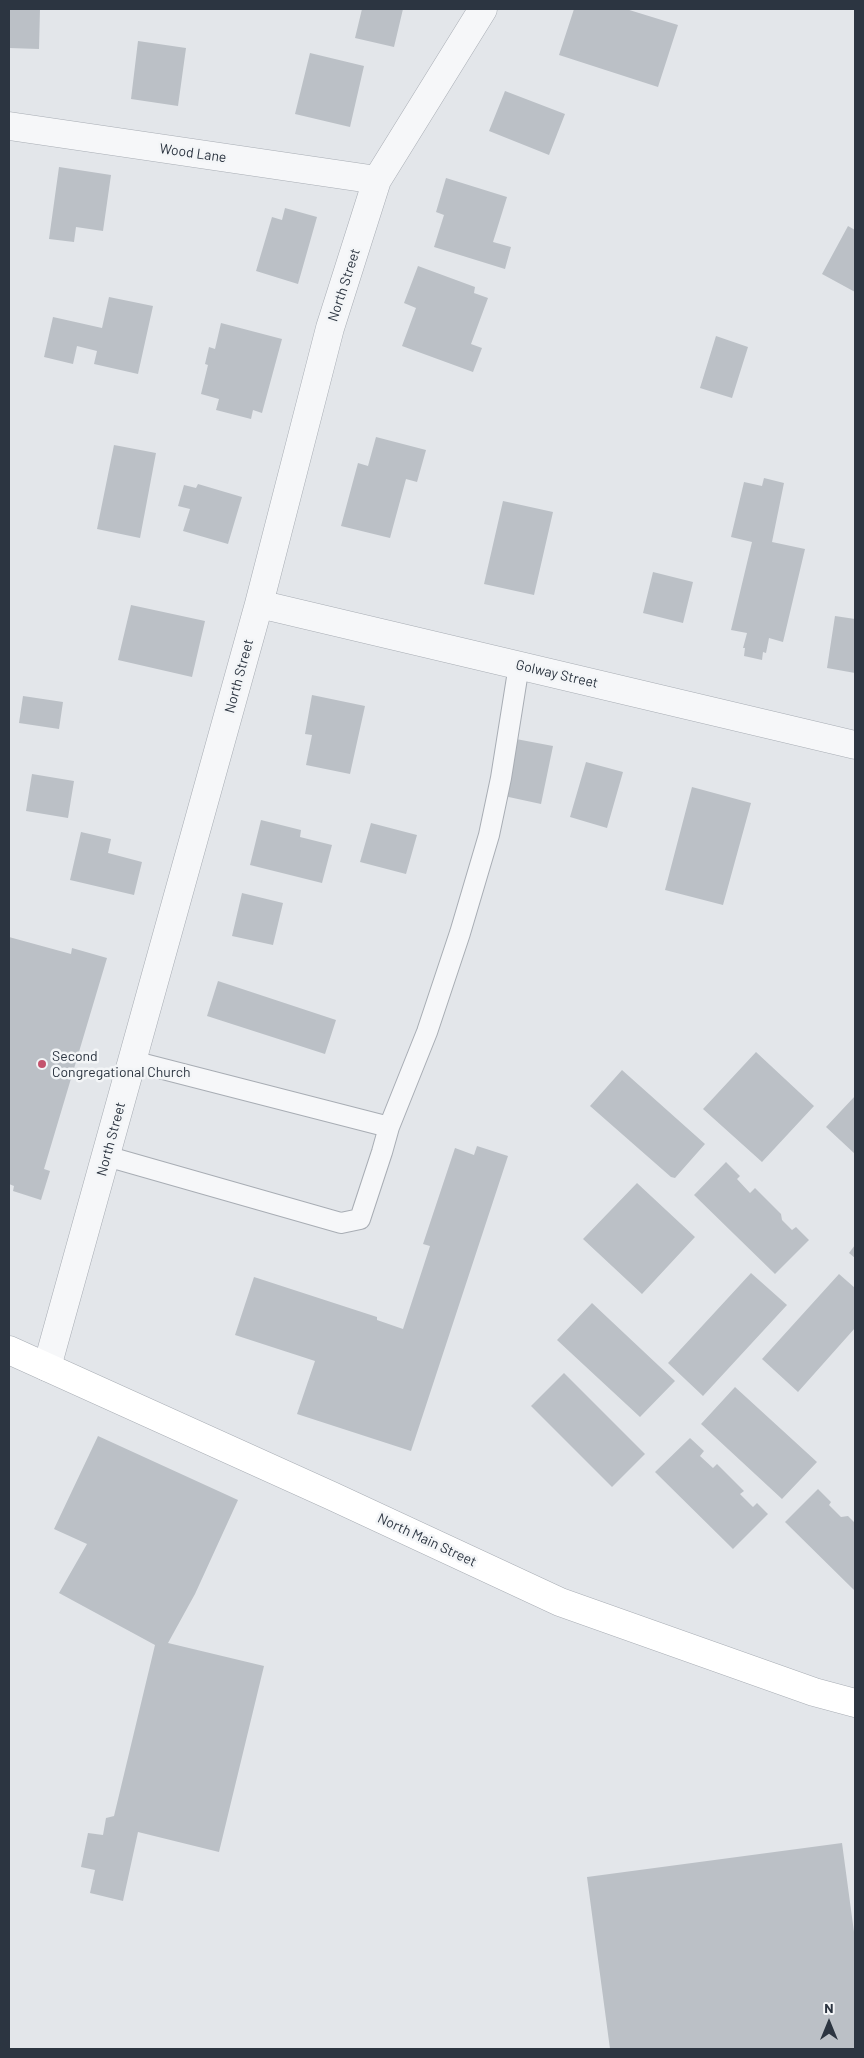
<!DOCTYPE html>
<style>
body{margin:0}
#map{position:relative;width:864px;height:2058px;overflow:hidden;background:#e3e6ea;font-family:Barlow,sans-serif}
canvas{display:block}
.frame{position:absolute;inset:0;border:10px solid #2c3541;pointer-events:none}
.north{position:absolute;left:804px;top:1998px;width:50px;height:50px;-webkit-text-stroke:4px #f3f5f7;paint-order:stroke;rotate:0deg;font-size:14px;font-weight:700;line-height:20px;text-align:center;color:#2c3541}
.north::after{content:'';display:block;margin:auto;width:18px;height:22px;background:#2c3541;clip-path:polygon(50% 0,100% 100%,50% 72%,0 100%)}
</style>
<div id="map">
<canvas width="864" height="2058"></canvas>
<div class="frame"></div>
<div class="north">N</div>
</div>
<script>
const c = document.querySelector('canvas').getContext('2d');
c.lineJoin = 'round';
function paint(path, color) { c.fillStyle = color; c.fill(path, 'evenodd'); }
const shape = rows => new Path2D(rows.map(r => 'M' + r).join(''));
function strokePath(path, color, width, dash) { c.strokeStyle = color; c.lineWidth = width; c.lineCap = dash ? 'butt' : 'round'; c.setLineDash(dash || []); c.stroke(path); }
function label(font, color, halo, rows, align = 'center') {
  c.font = font + ' Barlow,sans-serif'; c.lineWidth = 5; c.setLineDash([]); c.textBaseline = 'middle'; c.strokeStyle = halo; c.fillStyle = color; for (const [text, x, y, turn = 0] of rows) {
    c.save(); c.translate(x, y); c.rotate((+turn || 0) * Math.PI / 180); c.textAlign = isNaN(turn) ? turn : align; if (halo) c.strokeText(text, 0, 0); c.fillText(text, 0, 0); c.restore();
  }
}
const building = shape([
 [9,9,40,9,39,49,9,48],
 [362,9,403,9,394,47,355,38],
 [574,9,626,9,678,25,658,87,559,55],
 [138,41,186,48,178,106,131,99],
 [310,53,364,66,350,127,295,114],
 [505,91,565,114,549,155,489,131],
 [59,167,111,175,103,231,76,227,74,242,49,239],
 [446,178,507,197,493,242,511,247,505,269,434,247,444,215,436,212],
 [285,208,317,217,298,284,256,271,272,217,282,220],
 [848,226,855,230,855,292,822,274],
 [418,266,475,287,474,293,488,298,471,344,482,348,473,372,402,346,416,308,404,303],
 [109,297,153,306,138,374,94,364,97,351,77,346,73,364,44,357,53,317,102,328],
 [221,323,282,339,262,413,253,410,251,419,216,410,219,399,201,394,208,365,205,364,209,347,215,349],
 [716,336,748,347,732,398,700,388],
 [376,437,426,450,417,482,406,479,390,538,341,526,358,463,368,466],
 [114,445,156,453,140,538,97,529],
 [764,478,784,483,772,542,805,549,783,642,769,638,766,653,763,652,762,660,744,656,745,648,743,648,747,633,731,630,752,542,731,537,744,482,762,486],
 [198,484,242,497,228,544,183,531,190,509,178,506,184,485,196,488],
 [503,501,553,512,534,595,484,584],
 [653,572,693,582,683,623,643,613],
 [131,605,205,621,192,677,118,660],
 [835,616,855,619,855,673,827,668],
 [312,695,365,706,350,774,306,765,312,735,305,734],
 [23,696,63,702,59,729,19,723],
 [516,739,553,746,541,804,504,796],
 [586,762,623,772,607,828,570,817],
 [32,774,74,781,68,818,26,811],
 [692,787,751,803,723,905,665,890],
 [261,820,301,830,300,837,332,845,322,883,250,865],
 [371,823,417,835,406,874,360,862],
 [81,832,111,839,108,853,142,862,134,895,70,880],
 [242,893,283,903,273,945,232,936],
 [9,937,71,954,72,948,107,958,44,1169,50,1171,41,1200,13,1191,14,1186,9,1184],
 [218,981,336,1020,325,1054,207,1016],
 [756,1052,814,1106,762,1162,703,1109],
 [622,1070,705,1144,675,1178,671,1177,590,1106],
 [855,1096,855,1154,826,1127],
 [477,1146,508,1156,411,1451,297,1414,315,1361,235,1335,254,1277,377,1317,377,1320,403,1329,430,1246,423,1244,455,1148,474,1155],
 [726,1162,740,1176,737,1179,750,1193,755,1188,781,1214,782,1220,792,1230,796,1227,809,1240,775,1274,694,1195],
 [637,1183,695,1237,642,1294,583,1239],
 [855,1245,855,1258,849,1253],
 [751,1273,787,1305,703,1396,668,1363],
 [839,1274,855,1288,855,1328,798,1392,762,1359],
 [592,1303,675,1381,640,1417,557,1340],
 [564,1373,645,1454,612,1487,531,1406],
 [735,1387,817,1462,782,1499,701,1424],
 [98,1436,238,1500,195,1594,168,1643,264,1666,219,1852,138,1832,123,1901,90,1893,95,1870,81,1867,88,1833,103,1835,106,1818,114,1816,155,1645,59,1593,87,1544,54,1529],
 [690,1438,704,1451,700,1456,713,1468,717,1464,744,1491,740,1494,753,1507,757,1503,768,1514,733,1549,655,1472],
 [818,1489,831,1502,829,1505,841,1517,848,1516,855,1523,855,1591,785,1522],
 [842,1843,854,1932,855,1932,855,2049,610,2049,587,1877]
]);
const lane = shape([
 [389,1127,427,1032,460,933,489,835,501,778,519,665],
 [106,1156,341,1223,360,1219,382,1152,389,1127,132,1061]
]);
const street = shape([
 [9,126,377,180],
 [259,604,855,745],
 [47,1367,259,604,330,328,377,180,483,9]
]);
const secondary = shape([
 [9,1350,332,1496,560,1602,814,1692,855,1703]
]);
const markers = [
 [42,1064,5,"#c4536d"]
];
const streetNames = [
 ["Wood Lane",193,153,8],
 ["North Street",344,285,-72],
 ["Golway Street",557,674,13],
 ["North Street",239,676,-75],
 ["North Street",111,1139,-75],
 ["North Main Street",427,1540,25]
];
const poiNames = [
 ["Second",52,1056],
 ["Congregational Church",52,1072]
];
paint(building, '#bbc0c6');
strokePath(lane, '#a8adb4', 22);
strokePath(street, '#a8adb4', 29);
strokePath(secondary, '#a8adb4', 29);
strokePath(lane, '#f6f7f9', 20);
strokePath(street, '#f6f7f9', 28);
strokePath(secondary, '#fff', 28);
for (const [x, y, r, color] of markers) { const dot = new Path2D(); dot.arc(x, y, r, 0, 2 * Math.PI); c.fillStyle = color; c.fill(dot); strokePath(dot, '#f3f5f7', 2); }
label('14px', '#2c3541', '#f3f5f7', streetNames);
label('14px', '#2c3541', '#f3f5f7', poiNames, 'left');
</script>
